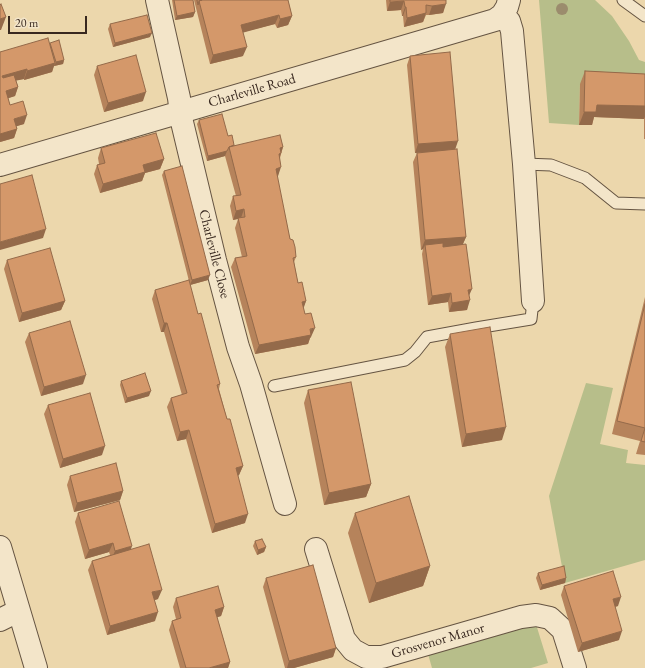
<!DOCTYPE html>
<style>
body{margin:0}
#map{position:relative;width:645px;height:668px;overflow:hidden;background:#ecd7ac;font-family:"EB Garamond",serif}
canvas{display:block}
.scale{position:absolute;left:8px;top:16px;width:79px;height:18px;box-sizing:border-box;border:2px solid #38281f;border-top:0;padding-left:5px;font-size:12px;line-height:14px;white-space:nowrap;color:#38281f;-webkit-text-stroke:3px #f3e5c9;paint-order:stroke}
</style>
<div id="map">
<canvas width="645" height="668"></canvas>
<div class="scale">20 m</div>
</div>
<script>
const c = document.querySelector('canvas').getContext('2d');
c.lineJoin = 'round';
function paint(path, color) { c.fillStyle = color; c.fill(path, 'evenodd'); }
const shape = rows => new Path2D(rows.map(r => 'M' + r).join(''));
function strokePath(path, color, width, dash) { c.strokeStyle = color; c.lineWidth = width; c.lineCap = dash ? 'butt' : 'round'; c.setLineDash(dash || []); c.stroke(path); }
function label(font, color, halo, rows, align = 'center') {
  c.font = font + ' "EB Garamond",serif'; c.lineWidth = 3; c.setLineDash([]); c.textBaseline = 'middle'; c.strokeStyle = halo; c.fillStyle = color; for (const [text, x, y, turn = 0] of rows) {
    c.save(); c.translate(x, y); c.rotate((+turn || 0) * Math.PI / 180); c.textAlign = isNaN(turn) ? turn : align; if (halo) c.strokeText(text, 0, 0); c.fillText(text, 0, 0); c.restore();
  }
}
const green = shape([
 [539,0,595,0,612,16,629,41,639,60,645,62,645,75,580,84,579,125,549,123],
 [586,383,613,388,600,444,628,450,626,463,645,465,645,560,565,583,549,496],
 [535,621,548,663,531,668,432,668,428,654]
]);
const service = shape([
 [623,0,645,16],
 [524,164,551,165,585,178,616,203,645,204],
 [274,386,405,360,415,352,427,337,476,328,531,319,533,301]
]);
const minor = shape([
 [157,0,179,98,182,122,215,260,238,347,251,384,285,504],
 [502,15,509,21,512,31,524,164,533,301],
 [0,165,495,20,502,15,507,7,509,0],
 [316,549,344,639,353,650,366,657,382,657,521,617,536,615,550,618,563,630,575,668],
 [0,620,18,611]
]);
const tertiary = shape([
 [0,547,36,668]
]);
const trees = [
 [562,9]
];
const wall = shape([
 [172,0,193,0,195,12,193,17,175,20],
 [194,0,288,0,292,16,288,25,277,28,275,24,243,32,243,56,210,64],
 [386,0,446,0,443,13,429,15,426,15,423,22,404,27,403,16,402,16,401,10,387,11],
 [110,24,150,37,113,47,108,29],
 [50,43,64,60,63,64,54,66,54,65,52,72,24,80,24,79,16,80,18,87,15,96,8,98,10,105,24,124,16,126,17,129,14,138,0,142,0,52,50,45],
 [410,56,455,150,466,237,463,244,469,296,467,310,449,312,448,302,428,305,422,254,423,249,421,250,413,162,417,153,430,152,415,153,407,65],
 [97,66,143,101,104,112,94,75],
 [585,71,645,74,645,139,644,139,644,119,594,117,592,125,579,125,580,84],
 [199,120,228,136,234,145,283,147,280,158,278,176,277,177,290,239,296,257,294,262,298,283,306,301,303,308,311,337,310,338,308,344,255,354,231,267,235,258,242,257,235,228,238,219,233,220,230,206,233,196,236,196,225,156,207,161,197,124],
 [101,148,164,159,160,169,145,173,142,181,100,193,94,174,97,165,99,164,98,158],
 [164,171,208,280,190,285,162,175],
 [7,260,65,301,61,310,19,322,4,269],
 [155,290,198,314,220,384,219,389,227,419,243,466,239,475,238,476,245,523,212,533,186,439,177,441,167,407,171,398,182,395,164,332,161,332,152,299],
 [645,297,645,455,636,454,640,441,612,434],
 [29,333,83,384,41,396,25,342],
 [450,334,502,440,462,447,445,347],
 [121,381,149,396,125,403,120,385],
 [308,390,371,484,366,497,324,505,304,403],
 [48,405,102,455,60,468,44,414],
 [70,476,123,491,120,500,74,512,67,485],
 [78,513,131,549,158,599,154,600,155,621,107,635,88,570,92,561,110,555,109,552,85,559,75,522],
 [355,513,430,566,423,586,369,603,348,533],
 [255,541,266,547,264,552,257,555,253,546],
 [538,573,566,578,565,583,540,590,536,578],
 [266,578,336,648,333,657,294,668,285,668,263,587],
 [564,586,618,606,615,607,619,640,578,652,561,595],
 [176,598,224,607,221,616,217,617,230,662,228,668,180,668,169,630,172,621,176,619,173,607]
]);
const shadedWall = shape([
 [404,1,401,10,387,11,390,2],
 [446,4,443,13,429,15,432,6],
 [405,7,406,7,403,16,402,16],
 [195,12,193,17,175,20,177,16],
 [426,13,423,22,404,27,407,18],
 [279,15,275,24,238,34,241,25],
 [292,16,288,25,277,28,280,19],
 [6,17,1,30,0,30,0,19],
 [152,33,150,37,113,47,115,43],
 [247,47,243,56,210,64,213,55],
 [64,60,63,64,54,66,56,62],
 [55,63,52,72,24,80,27,71],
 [27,69,24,79,0,84,2,76],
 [18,87,15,96,3,100,6,91],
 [146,92,143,101,104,112,108,103],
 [597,105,645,106,645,117,644,119,594,117,592,125,579,125,584,112],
 [27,115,24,124,11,128,14,119],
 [17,129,14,138,0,142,0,134],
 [458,141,455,150,415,153,418,144],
 [283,147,278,162,275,163,280,148],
 [227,151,225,156,207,161,208,156],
 [164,159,160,169,145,173,142,181,100,193,103,184,143,165],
 [281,167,278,176,273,178,276,169],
 [244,209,241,218,233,220,236,211],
 [46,229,43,238,0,250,0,242],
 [466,237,462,246,425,249,425,245,423,249,421,250,425,240],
 [210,275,208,280,190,285,192,280],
 [472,289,468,298,468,290],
 [451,293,448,302,428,305,432,296],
 [470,300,467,310,449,312,452,303],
 [65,301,61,310,19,322,22,313],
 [306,301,303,310,302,302],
 [164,323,167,323,164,332,161,332],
 [315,328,311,337,310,338,308,344,255,354,259,345],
 [86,375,83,384,41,396,44,387],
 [151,391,149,396,125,403,127,398],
 [506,427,502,440,462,447,466,434],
 [189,430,186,439,177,441,180,432],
 [105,446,102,455,60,468,63,459],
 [243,466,239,475,232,477,236,468],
 [371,484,366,497,324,505,329,493],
 [123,491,120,500,74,512,77,503],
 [248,514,245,523,212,533,215,524],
 [113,543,109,552,85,559,89,550],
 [132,546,129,555,111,560,115,551],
 [266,547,264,552,257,555,258,550],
 [430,566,423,586,369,603,376,583],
 [566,578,565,583,540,590,542,585],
 [162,590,158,599,149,602,152,592],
 [621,597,618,606,610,608,613,599],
 [224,607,221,616,212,619,215,610],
 [158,612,155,621,107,635,110,626],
 [622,631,619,640,578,652,582,643],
 [336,648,333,657,294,668,287,668,289,661],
 [230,662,228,668,209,668]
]);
const building = shape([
 [174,0,193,0,195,12,177,16,174,0],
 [197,0,202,0,199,1,198,5,197,0],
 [202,0,288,0,292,16,280,19,279,15,241,25,247,47,213,55,199,1,202,0],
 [390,0,446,0,446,4,432,6,426,5,426,13,407,18,406,7,405,7,404,1,390,2,390,0],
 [1,4,6,17,0,19,0,5,1,4],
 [147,15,152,33,115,43,110,24,147,15],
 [48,38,55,63,27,71,27,69,2,76,3,78,14,75,18,87,6,91,10,105,23,101,27,115,14,119,17,129,0,134,0,52,48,38],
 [59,40,64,60,56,62,50,43,59,40],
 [450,52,458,141,418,144,410,56,450,52],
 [136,55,146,92,108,103,97,66,136,55],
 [585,71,645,74,645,106,597,105,596,112,584,112,585,71],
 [222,114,228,136,232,135,234,145,229,147,227,151,208,156,199,120,222,114],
 [156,133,164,159,143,165,145,172,103,184,97,165,105,163,101,148,156,133],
 [280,135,283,147,280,148,281,153,279,154,281,167,276,169,290,239,293,240,295,247,296,257,293,258,298,283,302,282,306,301,302,302,305,314,311,313,315,328,310,329,311,335,259,345,235,258,247,256,238,218,245,217,244,209,236,211,233,196,241,195,229,147,280,135],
 [457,149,466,237,425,240,417,153,457,149],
 [182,166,210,275,192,280,164,171,182,166],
 [32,175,46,229,0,242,0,184,32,175],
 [443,243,443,247,466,244,472,289,468,290,470,300,452,303,451,293,432,296,425,245,443,243],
 [50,248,65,301,22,313,7,260,50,248],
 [189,280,198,314,201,313,220,384,217,385,227,419,230,419,243,466,236,468,248,514,215,524,189,430,180,432,171,398,187,393,167,323,164,323,155,290,189,280],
 [645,304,645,442,641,441,645,428,617,421,645,304],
 [70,321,86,375,44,387,29,333,70,321],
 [490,327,506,427,466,434,450,334,490,327],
 [145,373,151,391,127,398,121,381,145,373],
 [351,382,371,484,329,493,308,390,351,382],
 [90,393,105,446,63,459,48,405,90,393],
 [116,463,123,491,77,503,70,476,116,463],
 [409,496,430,566,376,583,355,513,409,496],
 [119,501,132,546,115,551,113,543,89,550,78,513,119,501],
 [262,539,266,547,258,550,255,541,262,539],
 [149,544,162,590,152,592,158,612,110,626,92,561,149,544],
 [313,565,336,648,289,661,266,578,313,565],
 [564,566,566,578,542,585,538,573,564,566],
 [613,571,621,597,613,599,622,631,582,643,564,586,613,571],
 [218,586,224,607,215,610,230,662,209,668,186,668,172,621,181,618,176,598,218,586]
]);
const streetNames = [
 ["Charleville Road",252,91,-16],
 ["Charleville Close",214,254,76],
 ["Grosvenor Manor",438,641,-16]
];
paint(green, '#b7be8a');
strokePath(service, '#655442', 13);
strokePath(minor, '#655442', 24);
strokePath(tertiary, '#655442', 24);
strokePath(service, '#f3e5c9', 11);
strokePath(minor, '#f3e5c9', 22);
strokePath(tertiary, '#f3e5c9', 22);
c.fillStyle = '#9b8c6d';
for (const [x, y] of trees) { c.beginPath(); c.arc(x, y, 6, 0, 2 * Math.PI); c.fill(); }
paint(wall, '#b6835b');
paint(shadedWall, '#946a4a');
paint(building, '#d4986a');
strokePath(building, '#946a4a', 1);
label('14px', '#38281f', '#f3e5c9', streetNames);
</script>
